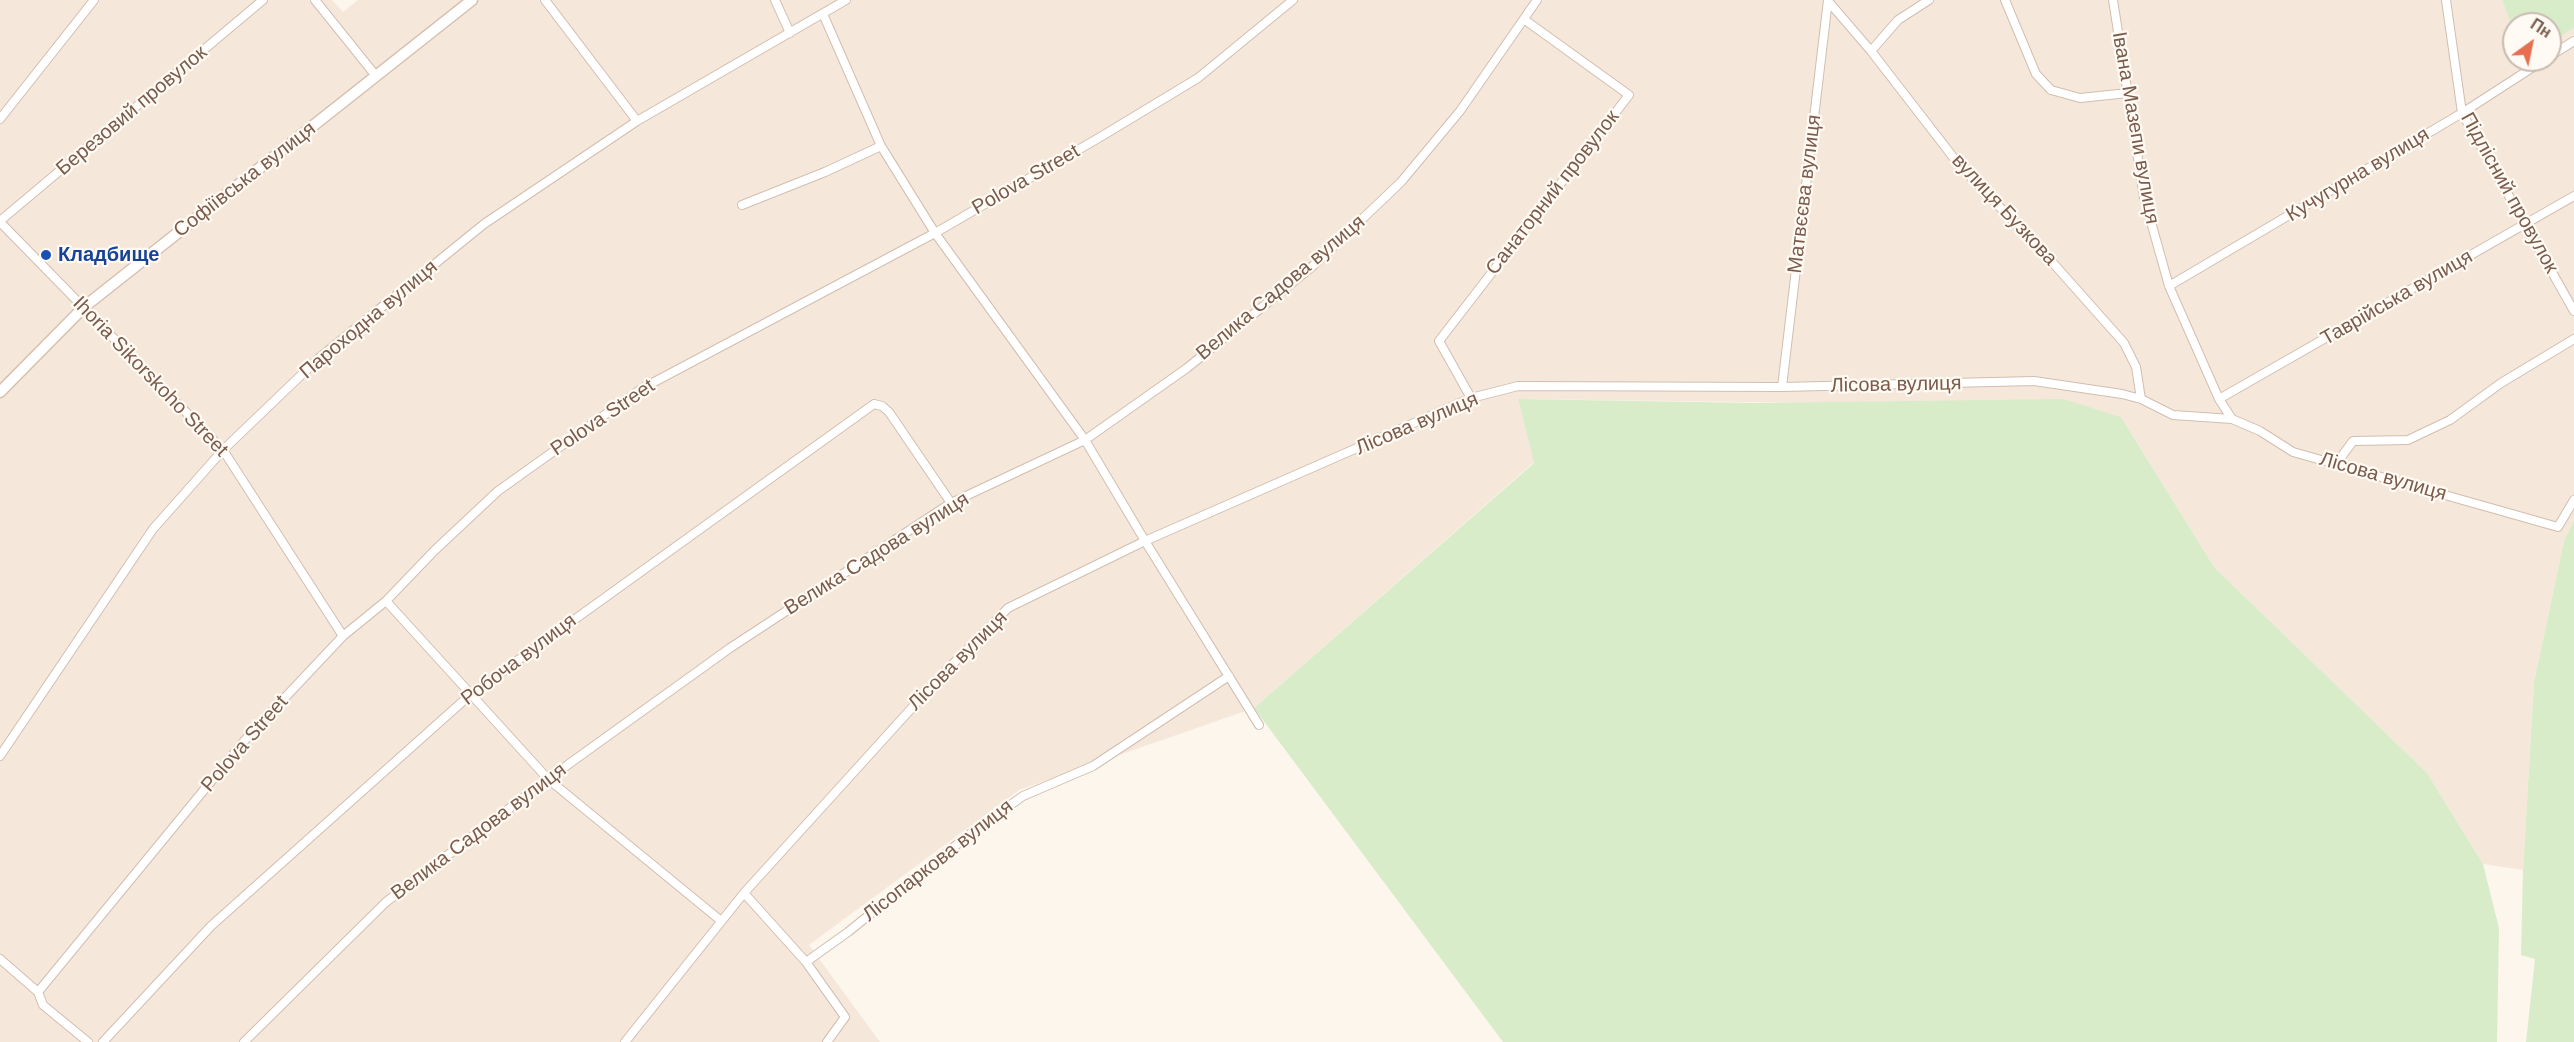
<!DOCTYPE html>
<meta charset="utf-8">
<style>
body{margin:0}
#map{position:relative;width:2574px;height:1042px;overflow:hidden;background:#fdf6ec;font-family:Helvetica,sans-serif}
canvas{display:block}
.north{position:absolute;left:2502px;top:12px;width:60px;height:60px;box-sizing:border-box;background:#fffaf3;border:2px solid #cabbb1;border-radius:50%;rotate:33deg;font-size:16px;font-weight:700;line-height:24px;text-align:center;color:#7a5c4d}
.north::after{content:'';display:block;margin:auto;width:21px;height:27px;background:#e76f51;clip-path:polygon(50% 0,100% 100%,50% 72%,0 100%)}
</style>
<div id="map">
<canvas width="2574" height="1042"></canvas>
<div class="north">Пн</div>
</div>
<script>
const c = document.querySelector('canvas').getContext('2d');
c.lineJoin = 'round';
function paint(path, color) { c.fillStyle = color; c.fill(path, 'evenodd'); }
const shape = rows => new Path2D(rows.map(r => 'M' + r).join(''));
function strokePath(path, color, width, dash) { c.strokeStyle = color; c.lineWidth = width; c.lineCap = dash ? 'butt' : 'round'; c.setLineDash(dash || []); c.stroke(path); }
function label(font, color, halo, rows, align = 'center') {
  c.font = font + ' Helvetica,sans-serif'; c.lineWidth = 4.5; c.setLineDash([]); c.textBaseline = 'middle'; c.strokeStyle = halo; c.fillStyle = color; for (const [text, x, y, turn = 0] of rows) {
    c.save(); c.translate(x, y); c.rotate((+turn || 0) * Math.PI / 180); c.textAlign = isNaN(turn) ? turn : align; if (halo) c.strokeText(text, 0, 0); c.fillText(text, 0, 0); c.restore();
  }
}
const residential = shape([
 [0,0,332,0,343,12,358,0,2502,0,2514,32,2514,60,2550,60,2550,43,2574,28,2574,520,2564,541,2534,682,2523,870,2483,864,2427,773,2214,567,2121,417,1821,403,1518,399,1534,462,1254,708,1019,790,809,945,880,1042,0,1042]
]);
const green = shape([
 [2502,0,2574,0,2574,28,2550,43,2550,24,2514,24,2514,32],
 [1518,399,1756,403,2063,399,2121,417,2214,567,2427,773,2483,864,2499,928,2497,1042,1503,1042,1254,708,1534,463],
 [2574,520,2574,1042,2526,1042,2535,959,2521,955,2523,870,2534,682,2564,541]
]);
const street = shape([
 [315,0,376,76],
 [545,0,637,121],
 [775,0,790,33],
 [2005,0,2036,74,2051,90,2080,98,2128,93],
 [2113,0,2144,197,2169,286,2219,399,2232,419],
 [2446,0,2462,113,2574,311],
 [1828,1,1871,51,1960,166,2045,254,2124,343,2136,367,2141,399],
 [823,14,881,146,935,233,1085,440,1145,541,1259,725],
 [1871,51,1898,20,1929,0],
 [2550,56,2574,41],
 [0,119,94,0],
 [742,205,825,172,881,146],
 [0,221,263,0],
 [0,222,223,450,343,636],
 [2169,286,2462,113,2544,60],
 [1782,387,1828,0],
 [1471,398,1439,341,1629,95,1525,20],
 [2219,399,2574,196],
 [2336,464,2353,441,2408,440,2450,420,2501,383,2574,339],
 [386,601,548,779,720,920],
 [0,756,153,529,223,450,319,358,484,224,637,121,846,0],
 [744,893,806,962,845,1017,827,1042],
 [0,959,38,992,43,1005,88,1042],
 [806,962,848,932,975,830,1023,796,1093,766,1229,676],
 [38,992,245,740,343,636,386,601,435,550,498,491,641,389,935,233,1102,136,1198,78,1293,0],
 [103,1042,211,926,471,694,874,404,882,406,889,412,951,503],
 [244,1042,386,902,548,779,730,648,951,503,1085,440,1187,368,1314,265,1401,182,1460,111,1537,0],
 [625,1042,744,893,939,678,1008,608,1145,541,1471,398,1518,386,1782,387,2034,381,2122,394,2141,399,2173,415,2232,419,2260,431,2293,452,2558,527,2574,500]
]);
const secondary = shape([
 [0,392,84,307,472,0]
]);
const markers = [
 [46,255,6,"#1a4fb4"]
];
const streetNames = [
 ["Березовий провулок",132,111,-40],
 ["Івана Мазепи вулиця",2135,128,80],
 ["Кучугурна вулиця",2358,175,-31],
 ["Софіївська вулиця",245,180,-38],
 ["Polova Street",1026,180,-30],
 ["Санаторний провулок",1553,193,-52],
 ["Підлісний провулок",2509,193,61],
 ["Матвєєва вулиця",1805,194,-83],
 ["вулиця Бузкова",2004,210,47],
 ["Велика Садова вулиця",1281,288,-40],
 ["Таврійська вулиця",2397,298,-30],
 ["Пароходна вулиця",369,320,-40],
 ["Ihoria Sikorskoho Street",150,377,46],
 ["Лісова вулиця",1896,385,-1],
 ["Polova Street",603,418,-34],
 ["Лісова вулиця",1417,424,-23],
 ["Лісова вулиця",2383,477,16],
 ["Велика Садова вулиця",877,554,-32],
 ["Робоча вулиця",519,660,-37],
 ["Лісова вулиця",958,661,-45],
 ["Polova Street",245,744,-49],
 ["Велика Садова вулиця",479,832,-37],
 ["Лісопаркова вулиця",938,861,-38]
];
const transitNames = [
 ["Кладбище",58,255]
];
paint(residential, '#f5e8da');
paint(green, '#d8ecc9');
strokePath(street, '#d1beb0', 10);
strokePath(secondary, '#d6c0b0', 13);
strokePath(street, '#fff', 8);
strokePath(secondary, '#fff', 10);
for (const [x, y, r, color] of markers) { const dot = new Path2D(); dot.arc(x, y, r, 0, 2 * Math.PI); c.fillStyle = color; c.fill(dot); strokePath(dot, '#fffaf3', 2); }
label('20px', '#7a5c4d', '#fffaf3', streetNames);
label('bold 20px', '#164399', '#fffaf3', transitNames, 'left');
</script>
